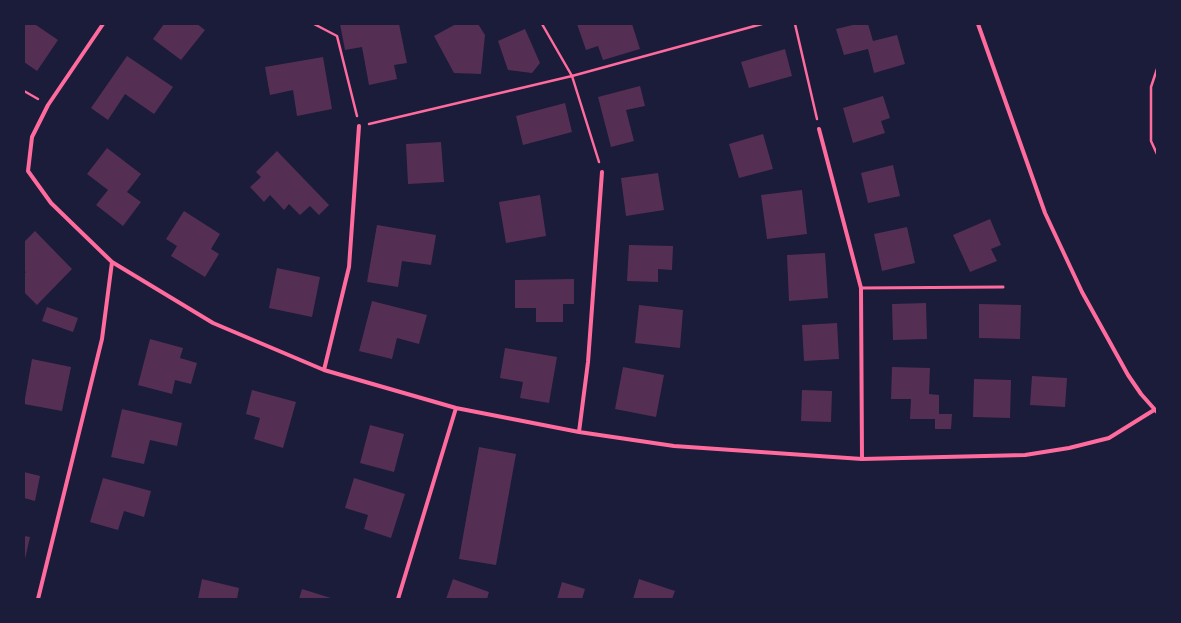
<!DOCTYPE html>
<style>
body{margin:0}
#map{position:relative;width:1181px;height:623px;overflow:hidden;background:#1b1b3a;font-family:"Noto Sans",sans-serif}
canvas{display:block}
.frame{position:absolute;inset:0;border:25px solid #1b1b3a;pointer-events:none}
</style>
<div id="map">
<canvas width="1181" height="623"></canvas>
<div class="frame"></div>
</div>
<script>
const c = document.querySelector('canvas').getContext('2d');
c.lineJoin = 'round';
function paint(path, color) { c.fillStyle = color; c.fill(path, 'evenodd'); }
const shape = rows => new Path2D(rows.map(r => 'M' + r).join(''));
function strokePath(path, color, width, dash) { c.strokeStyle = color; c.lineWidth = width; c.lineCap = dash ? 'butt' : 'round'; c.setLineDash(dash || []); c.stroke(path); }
const building = shape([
 [24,24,37,24,36,25,58,40,37,71,24,62],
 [164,24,197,24,205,30,181,60,153,39],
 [340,24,399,24,407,63,394,65,397,79,369,85,362,47,345,50],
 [456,24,478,24,485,35,481,74,454,73,434,36],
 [577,24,632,24,640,49,603,60,598,46,586,50],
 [857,24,868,24,873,41,897,35,905,64,874,73,868,49,844,55,836,29],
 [525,29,540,63,532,73,508,70,498,41],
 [785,49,792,76,749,88,741,62],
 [127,56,173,87,154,114,125,94,108,120,91,108],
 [323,57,332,109,297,116,293,90,270,95,265,67],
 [640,86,645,106,626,110,634,141,611,147,598,97],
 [883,96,890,118,881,121,885,133,853,143,843,108],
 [565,103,572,132,523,145,516,116],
 [763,134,773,169,739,178,729,144],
 [441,142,444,182,408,184,406,144],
 [107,148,141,174,127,192,141,202,123,226,96,205,108,190,87,174],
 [277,151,329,205,319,215,310,206,300,215,289,204,284,210,270,195,264,202,250,187,261,177,256,172],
 [893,165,900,196,868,203,861,173],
 [658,173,664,210,626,216,621,178],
 [802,190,807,234,767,239,761,195],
 [540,195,546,236,506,243,499,202],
 [184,211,220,234,211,249,219,254,205,277,171,256,177,246,166,239],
 [990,219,1001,245,991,249,997,261,970,272,953,235],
 [377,225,436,235,431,265,402,261,398,287,367,282],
 [907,227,915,263,882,271,874,234],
 [35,231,72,269,37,305,24,292,24,274,26,272,24,271,24,242],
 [629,245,673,246,672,270,658,269,658,282,627,281],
 [825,253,828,298,789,301,787,255],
 [277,268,320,277,312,317,269,308],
 [574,279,574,304,563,304,563,322,536,322,536,308,515,308,515,280],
 [372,301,427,315,419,344,397,338,392,359,359,351],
 [926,303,927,339,893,340,892,304],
 [979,304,1021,305,1020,339,979,338],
 [639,305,683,310,680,348,635,343],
 [47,307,78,318,73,332,42,321],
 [837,323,839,359,804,361,802,325],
 [150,339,183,348,180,358,197,363,191,384,175,380,172,394,138,385],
 [505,348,557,357,549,403,520,398,523,382,500,378],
 [32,359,71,367,62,411,24,404],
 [623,367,664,375,656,417,615,409],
 [892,367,930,368,929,394,939,395,939,414,952,414,951,429,935,429,935,419,910,419,911,399,891,399],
 [1032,376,1067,378,1065,407,1030,405],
 [974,379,1011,380,1010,418,973,417],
 [252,390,296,402,283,448,254,439,260,418,246,414],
 [802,390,832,391,831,422,801,421],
 [122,409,182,423,177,446,150,440,144,464,111,457],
 [370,425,404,434,394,472,360,463],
 [479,447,516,454,496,565,459,559],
 [24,472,40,476,35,501,24,498],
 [103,478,151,491,144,517,124,511,118,530,90,522],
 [354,478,405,494,391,538,364,529,368,515,345,508],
 [24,536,30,537,25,559,24,559],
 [202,579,239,588,237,599,198,599],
 [453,579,489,592,487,599,446,599],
 [639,579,675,591,672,599,633,599],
 [562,582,585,589,582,599,557,599],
 [302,589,334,599,299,599]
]);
const path = shape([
 [314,24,337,36,357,116],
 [542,24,572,76,599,162],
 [795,24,817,119],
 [1157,69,1151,87,1151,141,1157,154],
 [24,91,38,99],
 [369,124,572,76,762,24]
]);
const service = shape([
 [861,288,1003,287]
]);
const minor = shape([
 [103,24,48,105,32,137,28,171,51,203,112,262,213,323,324,370,456,408,579,432,674,446,862,459,1025,455,1069,448,1109,438,1154,410],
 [978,24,1045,213,1082,292,1128,375,1141,394,1157,412],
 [819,129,861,288,862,459],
 [324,370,349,267,359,126],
 [579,432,588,362,602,172],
 [38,599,102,339,112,262],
 [398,599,456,408]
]);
paint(building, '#542f53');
strokePath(path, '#ff6b9d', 2.5);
strokePath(service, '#ff6b9d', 3);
strokePath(minor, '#ff6b9d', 4);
</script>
